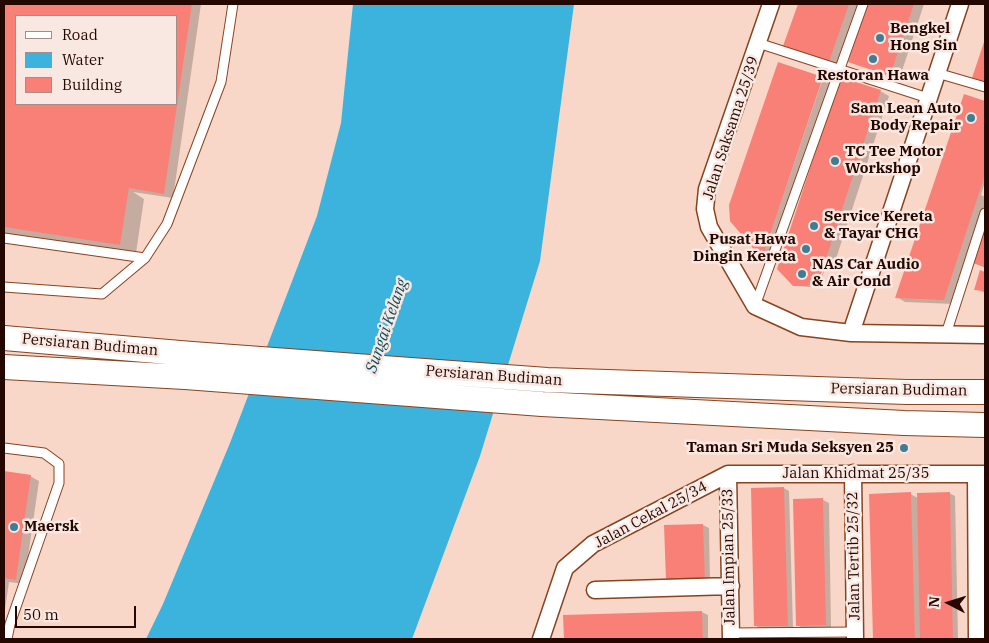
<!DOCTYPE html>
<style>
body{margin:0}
#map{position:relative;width:989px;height:643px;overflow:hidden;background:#f8d7c8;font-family:"IBM Plex Serif",serif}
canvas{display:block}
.frame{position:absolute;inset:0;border:5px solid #240800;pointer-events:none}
.legend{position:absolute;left:15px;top:15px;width:162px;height:90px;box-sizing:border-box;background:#f9e8e1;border:1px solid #a48e87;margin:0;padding:6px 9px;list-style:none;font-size:15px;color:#240800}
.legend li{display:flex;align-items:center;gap:10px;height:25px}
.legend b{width:25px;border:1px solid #a48e87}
.north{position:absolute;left:924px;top:578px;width:50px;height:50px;-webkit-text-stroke:4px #f9e8e1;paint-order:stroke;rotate:275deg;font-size:14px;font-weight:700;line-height:20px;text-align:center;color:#240800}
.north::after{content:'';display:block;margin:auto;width:18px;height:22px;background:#240800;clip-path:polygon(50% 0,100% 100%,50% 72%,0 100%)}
.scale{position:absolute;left:15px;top:606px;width:121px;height:22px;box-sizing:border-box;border:2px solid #240800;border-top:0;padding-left:6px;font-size:15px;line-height:18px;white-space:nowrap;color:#240800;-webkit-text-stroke:4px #f9e8e1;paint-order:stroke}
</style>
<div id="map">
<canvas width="989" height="643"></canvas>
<div class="frame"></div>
<ul class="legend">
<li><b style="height:6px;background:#fff"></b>Road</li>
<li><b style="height:14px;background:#3bb3dd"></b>Water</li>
<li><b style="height:14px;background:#f98076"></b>Building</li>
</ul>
<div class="north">N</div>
<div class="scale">50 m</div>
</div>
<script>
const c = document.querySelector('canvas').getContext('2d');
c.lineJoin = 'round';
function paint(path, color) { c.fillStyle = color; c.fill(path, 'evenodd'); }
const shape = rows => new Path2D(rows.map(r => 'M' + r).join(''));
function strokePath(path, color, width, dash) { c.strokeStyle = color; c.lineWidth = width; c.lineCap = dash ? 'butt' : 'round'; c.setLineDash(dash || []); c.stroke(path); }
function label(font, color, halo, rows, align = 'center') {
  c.font = font + ' "IBM Plex Serif",serif'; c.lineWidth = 5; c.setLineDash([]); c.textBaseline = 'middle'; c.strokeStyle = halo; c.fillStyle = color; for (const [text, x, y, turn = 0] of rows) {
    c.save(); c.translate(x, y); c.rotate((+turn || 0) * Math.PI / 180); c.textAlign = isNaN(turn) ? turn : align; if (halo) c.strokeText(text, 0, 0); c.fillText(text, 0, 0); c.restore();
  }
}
const water = shape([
 [353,4,574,4,540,261,480,456,412,639,146,639,163,604,230,443,317,216,341,123]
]);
const shadow = shape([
 [4,4,201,4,173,198,133,192,144,199,136,253,4,234],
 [16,16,176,16,176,104,16,104],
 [799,4,860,4,837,66,784,46],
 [869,4,924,4,899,80,850,62],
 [823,78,831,83,771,262,762,258],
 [880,91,889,96,832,271,825,269,820,282,824,268,822,268,817,283,810,287,797,286,794,285],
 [965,95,985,102,985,182,981,195,985,197,985,205,953,304,905,302,897,297],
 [985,228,985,268,974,263],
 [980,272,985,274,985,293,976,289],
 [4,472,30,476,39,481,24,584,9,582,4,616],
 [784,488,789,491,793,628,761,629,756,626],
 [949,493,955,496,958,639,874,639,870,495,910,494,918,498],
 [823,500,829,503,831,627,803,628,797,625],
 [703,525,709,528,710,582,673,583],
 [702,612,708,615,708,639,565,639,564,616]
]);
const building = shape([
 [4,4,192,4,164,194,129,188,120,245,4,227],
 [16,16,176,16,177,104,16,104],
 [798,4,849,4,829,62,783,46],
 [867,4,914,4,890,76,848,62],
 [985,39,985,82,972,78],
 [778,62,823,77,762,259,730,221,729,205],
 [840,77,881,90,819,280,807,286,793,286,777,269],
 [964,94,985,101,985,175,944,300,895,298],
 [985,225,985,267,973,263],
 [980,270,985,272,985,291,974,290],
 [4,471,31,475,16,580,4,578],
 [784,487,788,626,754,626,751,488],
 [911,492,915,639,873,639,869,494],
 [950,492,953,639,920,639,917,493],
 [823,498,826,625,796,626,793,499],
 [703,524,705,579,666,580,664,525],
 [702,611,703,639,564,639,563,615]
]);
const lane = shape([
 [758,43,928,98],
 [937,73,985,87],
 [4,238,145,258],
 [4,287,102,294,145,258,167,224,221,82,233,4],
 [755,306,863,4],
 [946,334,985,213],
 [4,448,44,453,59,464,59,483,10,624,7,639],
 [731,633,855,632]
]);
const street = shape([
 [771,4,707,189,705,209,709,227,755,306,801,327,851,333,985,335],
 [851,333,960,4],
 [853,473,855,639],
 [728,474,731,639],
 [976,474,977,639],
 [595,590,731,586],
 [541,639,565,568,593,544,728,474,985,474]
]);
const secondary = shape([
 [4,338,192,354,547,380,907,392,985,392],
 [4,367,185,377,542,404,904,423,985,425]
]);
const markers = [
 [880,38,5,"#407c93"],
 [873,59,5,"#407c93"],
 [971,118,5,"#407c93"],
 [835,161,5,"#407c93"],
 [814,226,5,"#407c93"],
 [806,249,5,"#407c93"],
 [802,274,5,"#407c93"],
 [904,448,5,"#407c93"],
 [14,527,5,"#407c93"]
];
const poiNames = [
 ["Bengkel",890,29],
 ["Hong Sin",890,46],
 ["Restoran Hawa",873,76,"center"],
 ["Sam Lean Auto",961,109,"right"],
 ["Body Repair",961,126,"right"],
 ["TC Tee Motor",845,152],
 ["Workshop",845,169],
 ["Service Kereta",824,217],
 ["& Tayar CHG",824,234],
 ["Pusat Hawa",796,240,"right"],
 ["Dingin Kereta",796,257,"right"],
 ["NAS Car Audio",812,265],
 ["& Air Cond",812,282],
 ["Taman Sri Muda Seksyen 25",894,448,"right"],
 ["Maersk",24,527]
];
const streetNames = [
 ["Jalan Saksama 25/39",731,128,-72],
 ["Persiaran Budiman",90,345,5],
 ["Persiaran Budiman",494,376,4],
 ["Persiaran Budiman",899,390,1],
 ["Jalan Khidmat 25/35",856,474],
 ["Jalan Cekal 25/34",651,515,-28],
 ["Jalan Tertib 25/32",854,556,-91],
 ["Jalan Impian 25/33",729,557,-91]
];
const waterNames = [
 ["Sungai Kelang",387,326,-71]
];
paint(water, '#3bb3dd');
paint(shadow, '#0003');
paint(building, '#f98076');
strokePath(lane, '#88431f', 11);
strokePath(street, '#88431f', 19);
strokePath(secondary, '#88431f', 26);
strokePath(lane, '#fff', 9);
strokePath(street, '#fff', 16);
strokePath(secondary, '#fff', 24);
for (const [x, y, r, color] of markers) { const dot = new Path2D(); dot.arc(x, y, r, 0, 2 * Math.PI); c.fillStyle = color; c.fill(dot); strokePath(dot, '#f9e8e1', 2); }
label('bold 15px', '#240800', '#f9e8e1', poiNames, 'left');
label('15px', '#240800', '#f9e8e1', streetNames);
label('italic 16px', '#054c62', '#f9e8e1', waterNames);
</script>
